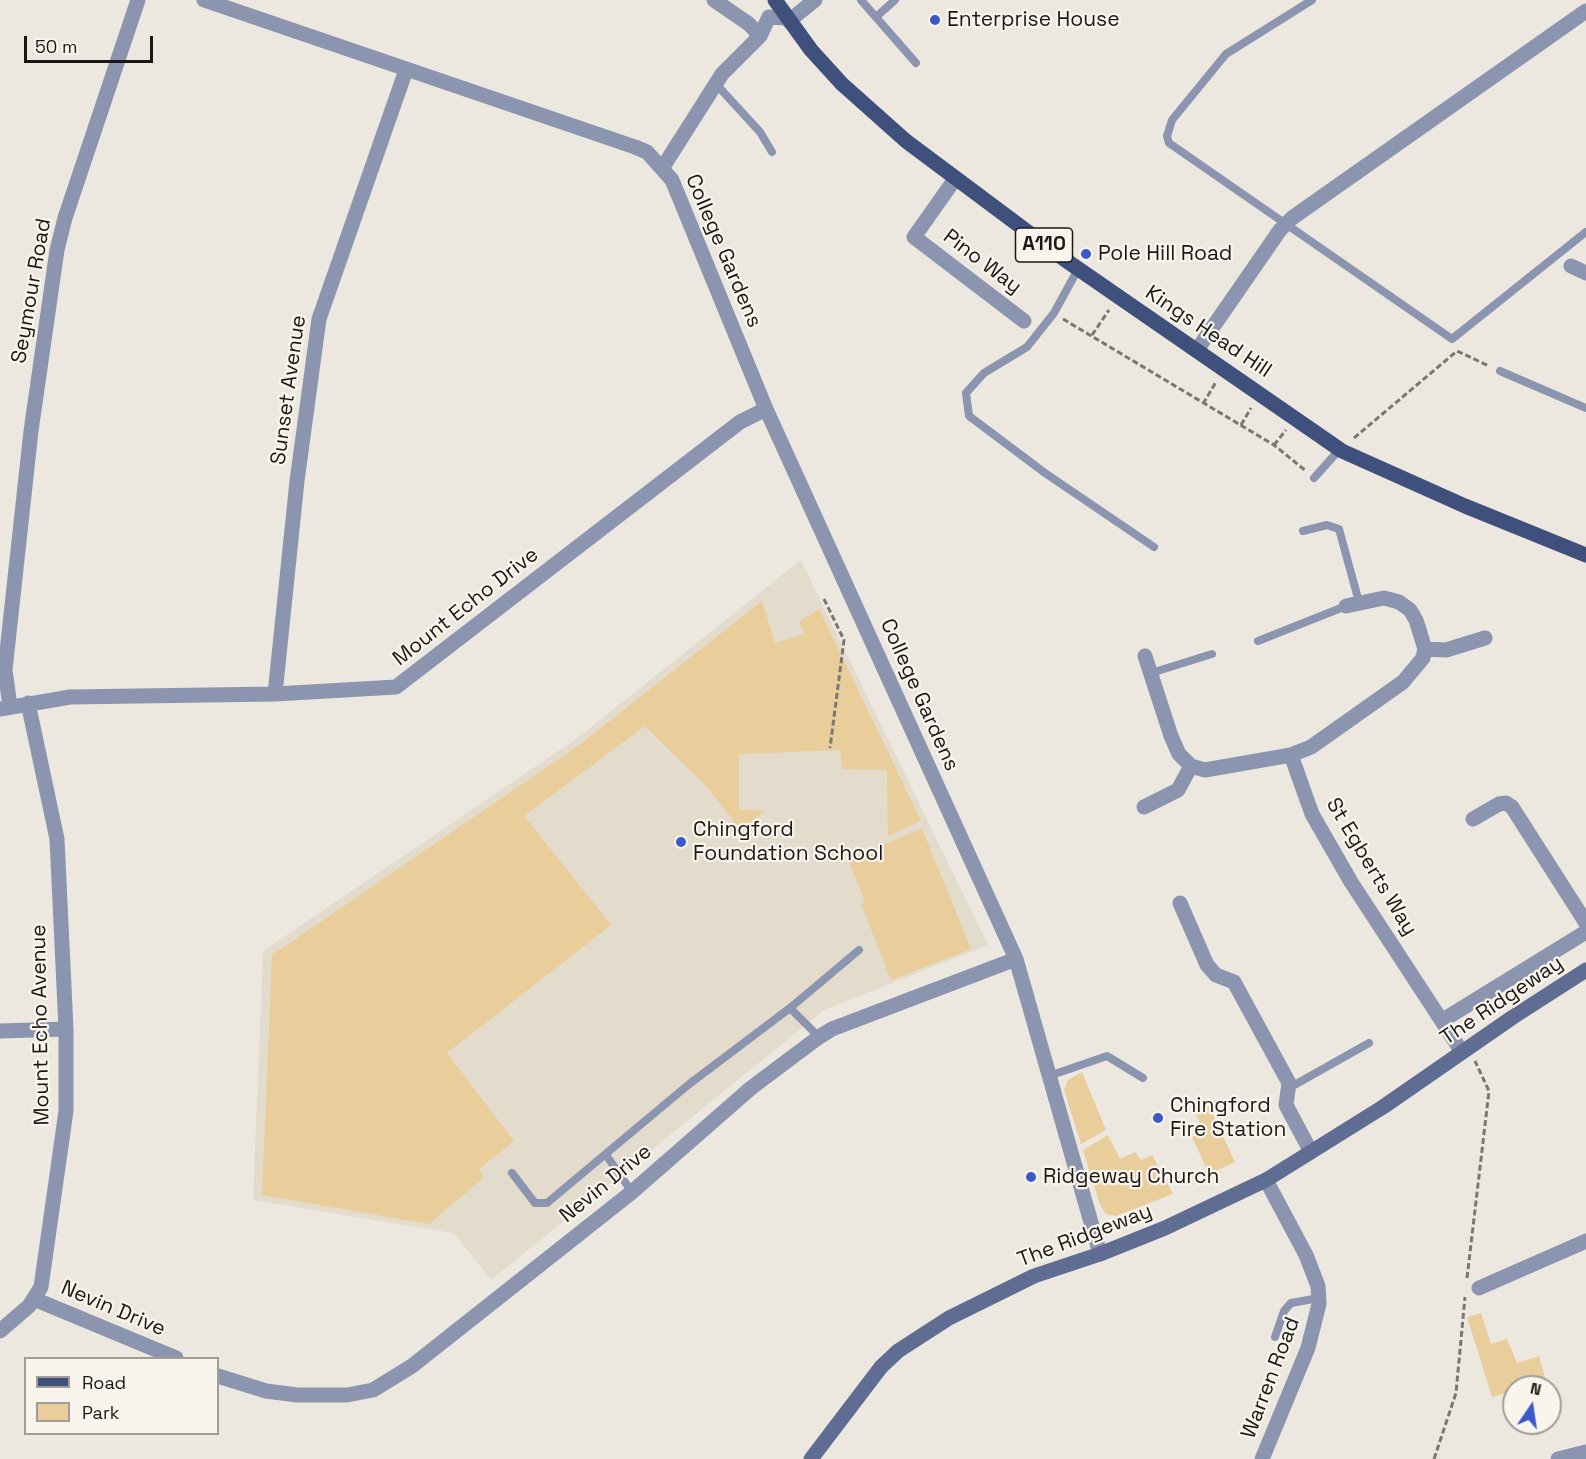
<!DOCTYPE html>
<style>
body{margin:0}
#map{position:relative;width:1586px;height:1459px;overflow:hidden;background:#ece8e0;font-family:"Space Grotesk",sans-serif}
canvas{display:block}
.legend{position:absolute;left:24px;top:1357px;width:195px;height:78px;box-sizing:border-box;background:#f9f5ed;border:2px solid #a09d97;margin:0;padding:8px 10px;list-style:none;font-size:18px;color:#1a1815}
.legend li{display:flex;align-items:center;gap:12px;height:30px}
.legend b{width:30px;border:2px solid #a09d97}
.north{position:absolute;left:1502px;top:1375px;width:60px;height:60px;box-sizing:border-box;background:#f9f5ed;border:2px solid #a09d97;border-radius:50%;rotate:13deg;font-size:16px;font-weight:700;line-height:24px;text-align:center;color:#1a1815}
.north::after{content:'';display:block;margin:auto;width:21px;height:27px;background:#3c59cb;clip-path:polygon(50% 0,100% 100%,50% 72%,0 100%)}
.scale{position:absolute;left:24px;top:36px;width:129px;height:27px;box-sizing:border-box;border:3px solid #1a1815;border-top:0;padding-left:8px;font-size:18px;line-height:21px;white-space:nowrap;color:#1a1815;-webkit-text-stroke:4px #f9f5ed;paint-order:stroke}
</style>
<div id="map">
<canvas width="1586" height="1459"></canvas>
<ul class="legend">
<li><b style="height:8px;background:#40507c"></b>Road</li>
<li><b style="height:16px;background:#e9cd9b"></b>Park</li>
</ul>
<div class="north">N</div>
<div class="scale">50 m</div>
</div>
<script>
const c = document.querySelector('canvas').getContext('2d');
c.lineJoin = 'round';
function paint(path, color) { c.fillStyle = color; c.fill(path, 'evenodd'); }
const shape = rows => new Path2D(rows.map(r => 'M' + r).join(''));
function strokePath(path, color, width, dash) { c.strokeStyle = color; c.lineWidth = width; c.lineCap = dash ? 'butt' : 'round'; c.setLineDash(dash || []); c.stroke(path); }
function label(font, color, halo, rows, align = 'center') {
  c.font = font + ' "Space Grotesk",sans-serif'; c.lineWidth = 4.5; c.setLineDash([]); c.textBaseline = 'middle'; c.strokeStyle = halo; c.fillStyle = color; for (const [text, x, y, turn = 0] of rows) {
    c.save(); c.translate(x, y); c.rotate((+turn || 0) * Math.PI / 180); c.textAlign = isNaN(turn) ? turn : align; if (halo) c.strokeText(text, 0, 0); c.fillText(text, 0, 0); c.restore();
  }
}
const built = shape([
 [801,560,988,945,824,1010,491,1280,454,1233,253,1200,263,951,576,739]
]);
const green = shape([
 [762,601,775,643,804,634,799,622,819,609,921,821,888,836,887,770,842,769,840,750,739,754,739,810,765,810,741,830,708,788,645,726,524,816,611,925,447,1053,514,1141,479,1169,483,1178,429,1224,262,1195,272,955,578,746],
 [922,829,971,949,891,980,861,904,865,902,848,859],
 [1082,1072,1106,1130,1081,1144,1064,1090,1068,1080],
 [1209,1106,1235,1162,1209,1174,1192,1137,1204,1131,1195,1113],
 [1108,1135,1120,1159,1135,1152,1141,1160,1152,1155,1173,1194,1116,1216,1106,1214,1100,1205,1083,1150],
 [1481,1313,1491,1344,1507,1339,1517,1363,1539,1356,1546,1381,1526,1387,1514,1387,1514,1391,1492,1397,1467,1317]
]);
const path = shape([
 [1063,319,1274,445,1306,471],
 [1092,335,1109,310],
 [1203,404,1216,382],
 [1241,425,1251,408],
 [1354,438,1457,351,1489,366],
 [1274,445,1286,430],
 [824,599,844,640,830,748],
 [1467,1278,1489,1091,1475,1061],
 [1434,1459,1456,1393,1465,1297]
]);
const service = shape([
 [861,0,916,63],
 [1312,0,1226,54,1172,120,1167,136,1169,143,1452,339,1586,232],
 [876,17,895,0],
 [716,84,760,132,772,152],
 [1078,269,1054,313,1027,347,984,373,966,393,969,416,1045,473,1154,547],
 [1500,371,1586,408],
 [1314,478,1340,449],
 [1303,531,1327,525,1339,529,1359,602],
 [1258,641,1346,606],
 [1151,673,1212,654],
 [790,1008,819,1037],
 [1049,1076,1107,1056,1143,1078],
 [1289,1088,1369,1043],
 [606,1155,632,1192],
 [512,1173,535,1203,547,1203,688,1085,790,1008,859,950],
 [1275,1337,1284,1311,1291,1303,1319,1298]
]);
const minor = shape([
 [204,0,635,147,647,152,672,180,766,409,1016,959,1100,1254],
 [714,0,749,24,760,36],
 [789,21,815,0],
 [663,167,722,74,760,36,769,17,786,18],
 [955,179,914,237,1024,321],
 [1571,266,1586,273],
 [1197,350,1280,230,1292,218,1586,11],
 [1425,649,1446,650,1485,638],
 [1145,656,1171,736,1179,754,1191,766,1205,770,1291,755,1311,747,1403,682,1423,658,1425,649,1416,620,1410,610,1399,602,1384,598,1346,606],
 [275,694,297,481,319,319,406,70],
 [10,706,5,670,31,431,57,250,65,218,138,0],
 [0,709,70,697,275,694,396,687,740,422,766,409],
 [1291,755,1312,814,1351,882,1462,1052],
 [1144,807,1178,790,1191,766],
 [1473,819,1499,804,1506,803,1512,807,1586,923],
 [1180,903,1207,965,1216,975,1234,982,1289,1083,1286,1105,1311,1152],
 [1443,1020,1586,932],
 [0,1031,66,1029],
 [1479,1288,1586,1241],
 [34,1299,176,1358],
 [0,1331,29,1306,41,1287,66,1111,66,1029,57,839,28,703],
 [218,1376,266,1391,297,1395,347,1395,373,1390,412,1366,632,1192,751,1088,819,1037,832,1029,1016,959],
 [1262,1459,1308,1348,1319,1304,1318,1286,1306,1255,1266,1180],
 [1558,1459,1586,1452]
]);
const secondary = shape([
 [811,1459,881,1367,898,1351,949,1318,1034,1276,1100,1254,1165,1228,1266,1180,1383,1107,1513,1017,1586,970]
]);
const primary = shape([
 [775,0,811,50,842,84,906,141,1064,259,1342,451,1465,506,1586,555]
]);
const markers = [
 [935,20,6,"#3c59cb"],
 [1086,254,6,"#3c59cb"],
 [681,842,6,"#3c59cb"],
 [1158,1118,6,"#3c59cb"],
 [1031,1177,6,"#3c59cb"]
];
const shields = [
 [1044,245,57]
];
const shieldNames = [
 ["A110",1044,245]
];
const poiNames = [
 ["Enterprise House",947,20],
 ["Pole Hill Road",1098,254],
 ["Chingford",693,830],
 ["Foundation School",693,854],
 ["Chingford",1170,1106],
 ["Fire Station",1170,1130],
 ["Ridgeway Church",1043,1177]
];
const streetNames = [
 ["College Gardens",723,251,67],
 ["Pino Way",982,262,37],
 ["Seymour Road",32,291,-80],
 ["Kings Head Hill",1208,332,34],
 ["Sunset Avenue",289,390,-82],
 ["Mount Echo Drive",466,607,-38],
 ["College Gardens",919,695,66],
 ["St Egberts Way",1371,867,59],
 ["The Ridgeway",1502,1001,-34],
 ["Mount Echo Avenue",41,1025,-91],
 ["Nevin Drive",606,1184,-39],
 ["The Ridgeway",1085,1236,-21],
 ["Nevin Drive",113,1309,23],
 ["Warren Road",1271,1378,-69]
];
paint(built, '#e3dbcc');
paint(green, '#e9cd9b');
strokePath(path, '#7a7772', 3, [6, 3]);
strokePath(service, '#8b95af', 8);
strokePath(minor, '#8b95af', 15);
strokePath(secondary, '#5f6d92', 15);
strokePath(primary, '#40507c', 15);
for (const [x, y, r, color] of markers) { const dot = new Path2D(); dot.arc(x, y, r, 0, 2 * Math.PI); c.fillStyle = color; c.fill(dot); strokePath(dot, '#f9f5ed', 2); }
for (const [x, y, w] of shields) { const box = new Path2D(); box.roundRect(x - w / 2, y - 17, w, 34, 4.5); c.fillStyle = '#f9f5ed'; c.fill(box); strokePath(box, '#1a1815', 1.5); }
label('bold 20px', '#1a1815', null, shieldNames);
label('21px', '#1a1815', '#f9f5ed', poiNames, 'left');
label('21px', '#1a1815', '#f9f5ed', streetNames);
</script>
